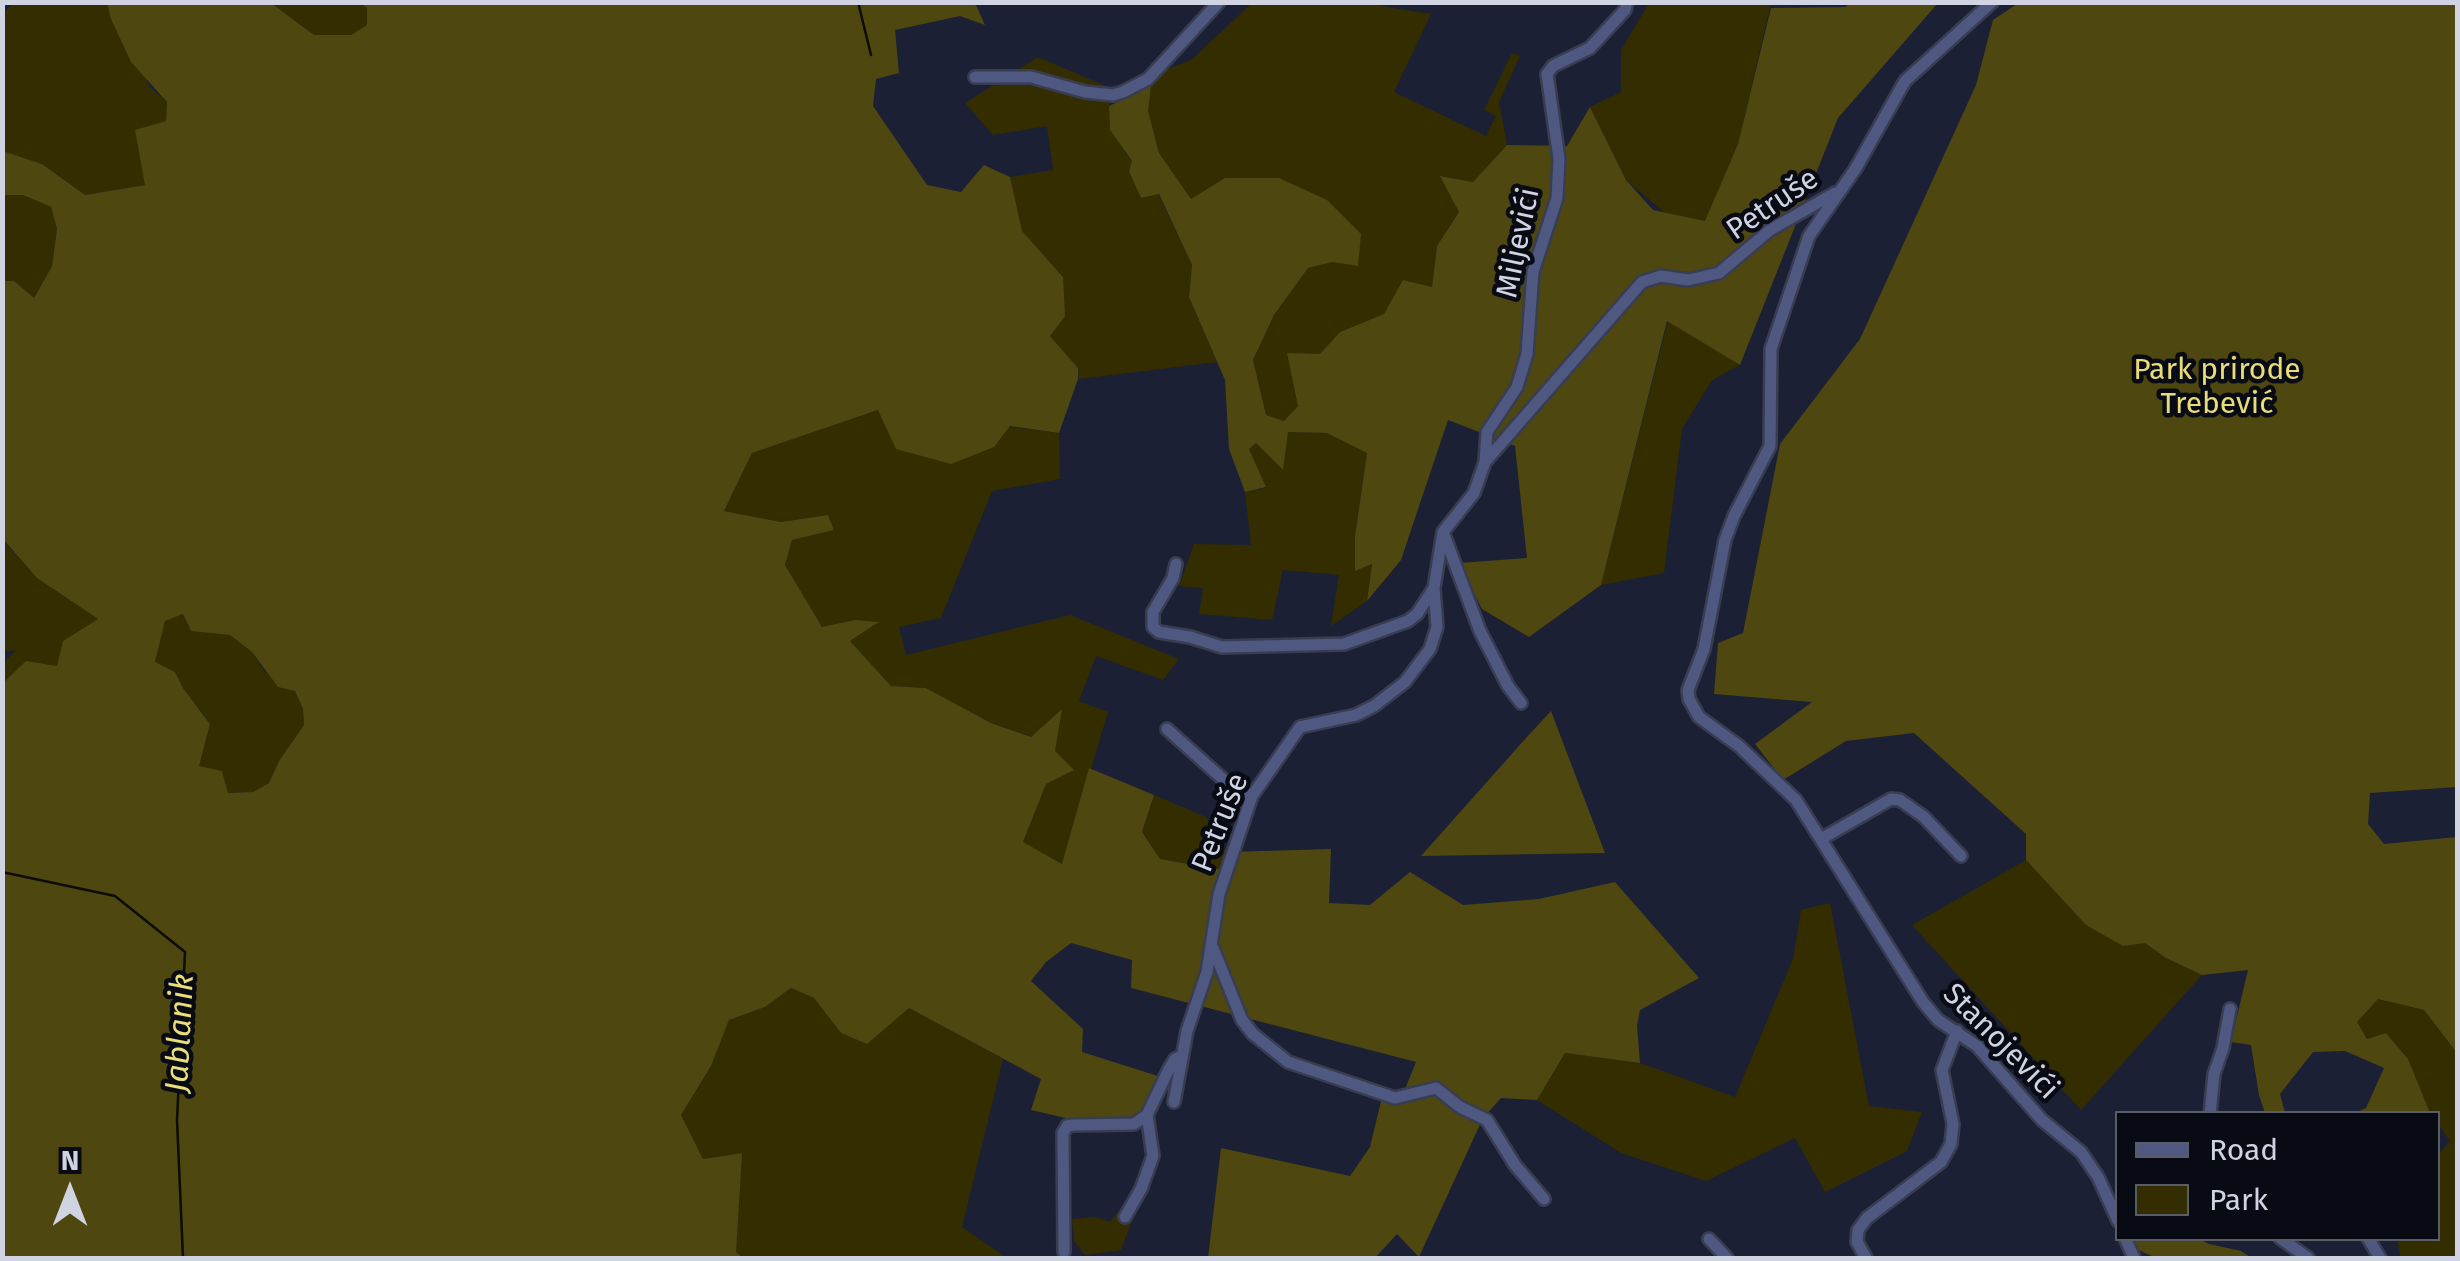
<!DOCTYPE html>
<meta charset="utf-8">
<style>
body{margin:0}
#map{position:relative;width:2460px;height:1261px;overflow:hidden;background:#1c2035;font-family:"Fira Sans",sans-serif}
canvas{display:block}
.frame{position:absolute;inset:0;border:5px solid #d0d3e1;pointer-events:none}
.legend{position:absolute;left:2115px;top:1111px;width:325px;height:130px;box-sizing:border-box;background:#090b14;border:2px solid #595b66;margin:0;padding:12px 18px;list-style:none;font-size:30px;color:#d0d3e1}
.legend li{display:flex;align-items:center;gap:20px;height:50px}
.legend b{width:50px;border:2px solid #595b66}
.north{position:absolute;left:20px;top:1141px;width:100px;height:100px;-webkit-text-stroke:8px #090b14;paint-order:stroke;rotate:0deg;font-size:28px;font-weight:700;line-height:40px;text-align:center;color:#d0d3e1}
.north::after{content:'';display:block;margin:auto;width:35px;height:45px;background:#d0d3e1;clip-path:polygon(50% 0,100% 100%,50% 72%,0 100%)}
</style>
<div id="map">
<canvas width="2460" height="1261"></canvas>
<div class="frame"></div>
<ul class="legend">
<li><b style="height:12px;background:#4f5881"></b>Road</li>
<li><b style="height:28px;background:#332d00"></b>Park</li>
</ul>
<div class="north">N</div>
</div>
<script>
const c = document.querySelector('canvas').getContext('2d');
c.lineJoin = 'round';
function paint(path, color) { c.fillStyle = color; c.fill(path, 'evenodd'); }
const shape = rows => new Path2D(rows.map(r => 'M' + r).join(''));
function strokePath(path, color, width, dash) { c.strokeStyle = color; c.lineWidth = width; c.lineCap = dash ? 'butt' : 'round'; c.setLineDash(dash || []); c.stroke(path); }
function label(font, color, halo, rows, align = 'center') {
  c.font = font + ' "Fira Sans",sans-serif'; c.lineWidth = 9; c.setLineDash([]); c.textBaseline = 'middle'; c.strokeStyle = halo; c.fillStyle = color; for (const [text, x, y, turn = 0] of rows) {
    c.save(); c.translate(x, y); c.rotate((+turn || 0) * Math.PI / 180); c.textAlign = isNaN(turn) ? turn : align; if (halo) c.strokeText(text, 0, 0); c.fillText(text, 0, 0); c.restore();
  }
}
const green = shape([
 [14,3,107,3,111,19,151,88,167,102,166,121,145,185,85,195,42,164,3,151,3,14],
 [271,3,361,3,367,7,367,25,351,35,314,35],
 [1252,3,1363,3,1431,14,1394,92,1486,136,1496,116,1484,110,1512,53,1520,56,1499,102,1507,145,1473,182,1442,176,1459,212,1437,246,1432,287,1384,314,1340,332,1320,355,1298,406,1284,421,1266,415,1253,360,1274,315,1308,268,1332,261,1225,178,1191,200,1159,153,1147,111,1151,86,1160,72,1191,60],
 [1649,3,1771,3,1738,144,1705,222,1665,213,1626,180,1590,107,1621,92,1621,50],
 [1038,57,1115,90,1109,106,1110,130,1132,162,1140,198,1158,194,1192,265,1189,297,1217,362,1079,379,1078,368,1050,336,1063,277,1021,231,1010,177,1053,170,1047,126,993,135,965,103],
 [2,195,23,195,51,207,57,229,52,266,33,299,14,281,3,281],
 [1668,321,1740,365,1712,380,1682,429,1664,573,1601,585],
 [878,410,1059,433,1060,479,992,491,941,618,899,627,906,655,1070,615,1179,659,1163,680,1096,656,1079,701,1108,712,1063,864,1023,843,1046,783,1061,711,1032,737,991,723,926,688,891,686,850,641,878,623,855,620,822,628,785,565,792,540,834,530,828,515,781,522,724,511,752,453],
 [1287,432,1327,433,1367,453,1355,536,1356,571,1372,563,1367,601,1331,626,1339,575,1283,570,1272,620,1199,614,1203,588,1179,586,1194,544,1251,545,1245,492,1266,488,1249,449,1256,443,1282,469],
 [2,539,37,578,98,619,57,666,26,662,3,683,3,663,16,650,3,652],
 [183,614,191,631,230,635,252,652,265,672,295,691,303,709,304,725,279,761,269,783,253,792,228,793,198,766,210,723,183,688,175,672,155,663,165,620],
 [1154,795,1206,817,1228,852,1224,870,1160,859,1142,832],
 [2026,860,2086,925,2145,943,2166,958,2202,975,2081,1110,1912,925],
 [1830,903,1869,1106,1922,1112,1907,1151,1825,1192,1795,1138,1706,1181,1621,1153,1537,1100,1565,1053,1640,1063,1735,1097,1793,959,1801,910],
 [791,988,814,998,841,1033,909,1008,1003,1059,962,1227,1007,1258,733,1258,741,1153,703,1159,681,1115,711,1066,729,1020,765,1007],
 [2377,999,2424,1010,2457,1053,2457,1258,2401,1258,2397,1239,2438,1238,2438,1155,2450,1141,2438,1124,2438,1114,2430,1113,2427,1110,2407,1058,2386,1033,2367,1039,2356,1021],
 [1117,1213,1132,1221,1121,1250,1085,1255,1074,1241,1072,1219,1096,1217,1110,1222]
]);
const forest = shape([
 [1852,2,1938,3,1838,118,1740,365,1667,321,1601,585,1529,637,1482,609,1459,563,1527,558,1515,446,1448,420,1401,560,1367,601,1372,564,1355,571,1355,536,1367,453,1327,433,1288,432,1283,470,1256,443,1249,449,1266,487,1245,492,1229,449,1225,380,1189,297,1192,265,1159,194,1141,198,1129,171,1132,161,1110,130,1109,106,1151,86,1148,111,1159,153,1191,199,1225,178,1279,178,1327,200,1361,234,1358,266,1332,262,1308,268,1274,315,1253,360,1266,415,1284,421,1298,406,1287,353,1320,354,1340,332,1384,314,1403,280,1432,287,1437,246,1459,212,1440,176,1473,182,1507,145,1567,146,1590,107,1626,180,1653,210,1705,221,1738,144,1771,8,1845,7],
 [2020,2,2457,3,2457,787,2370,793,2368,824,2384,844,2457,837,2457,1053,2424,1010,2378,999,2357,1022,2367,1039,2386,1033,2408,1059,2430,1113,2355,1113,2366,1108,2384,1068,2345,1051,2313,1052,2280,1094,2285,1113,2265,1113,2259,1095,2251,1045,2231,1042,2248,970,2202,975,2166,958,2145,943,2123,946,2086,925,2026,860,2026,834,1914,733,1846,741,1783,780,1755,744,1812,702,1714,694,1718,643,1743,633,1780,444,1860,339,1976,85,1993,20],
 [107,3,271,3,314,35,351,35,367,25,367,8,361,3,975,3,985,25,960,16,895,30,899,73,876,79,873,106,927,185,961,192,984,165,1010,177,1022,231,1063,277,1065,316,1050,336,1078,368,1078,379,1059,433,1010,426,994,447,951,464,896,449,878,410,752,453,724,511,781,522,828,515,834,530,792,540,785,565,822,627,855,620,879,622,850,641,891,686,926,688,991,723,1031,737,1062,709,1055,751,1074,770,1046,784,1023,842,1062,864,1089,768,1154,795,1142,832,1160,859,1223,870,1228,852,1331,849,1329,903,1370,905,1410,872,1463,905,1539,899,1615,882,1699,978,1640,1010,1637,1026,1640,1063,1565,1053,1537,1100,1501,1098,1483,1118,1419,1257,1397,1234,1375,1258,1208,1258,1221,1148,1350,1176,1370,1147,1382,1097,1403,1094,1416,1062,1131,988,1132,960,1071,943,1046,962,1031,981,1083,1029,1082,1052,1161,1077,1149,1107,1136,1121,1079,1121,1031,1110,1041,1079,909,1008,867,1044,841,1033,814,998,791,988,765,1007,729,1020,711,1066,681,1115,703,1159,742,1153,736,1252,743,1258,3,1258,3,683,26,661,57,666,63,641,98,619,37,578,3,539,2,281,14,281,34,298,52,266,57,229,51,207,23,195,3,195,3,151,42,164,85,195,145,185,135,130,166,121,167,102,131,62,111,19],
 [183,614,191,631,230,635,252,652,278,687,295,691,303,709,304,725,279,761,269,783,253,792,228,793,222,771,199,766,210,724,183,688,175,672,155,662,165,621],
 [1551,711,1605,853,1421,856,1526,738],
 [2128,1239,2199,1239,2209,1244,2241,1251,2252,1258,2156,1258,2132,1247]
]);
const stream = shape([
 [858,2,871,55],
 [2,872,115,896,185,952,177,1120,183,1258]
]);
const street = shape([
 [1992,2,1905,81,1856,168,1809,236,1771,349,1770,446,1734,516,1725,540,1704,649,1688,690,1689,699,1699,717,1739,746,1796,800,1923,1002,1938,1020,1977,1046,2042,1120,2081,1152,2098,1177,2118,1221],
 [975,77,1031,77,1085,92,1113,95,1123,92,1148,79,1219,2],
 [1485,462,1642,282,1661,276,1688,280,1719,273,1770,230,1835,193],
 [1443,532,1480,631,1508,686,1521,703],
 [1176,564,1173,578,1153,612,1153,627,1159,632,1190,637,1222,647,1344,644,1408,621,1417,614,1434,588],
 [1167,729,1225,781,1252,796],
 [1821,839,1891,799,1900,800,1924,817,1961,856],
 [1213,948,1242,1020,1253,1034,1288,1062,1395,1098,1436,1088,1460,1107,1487,1120,1515,1165,1544,1199],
 [1174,1102,1187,1031,1207,972,1219,894,1252,796,1300,727,1356,715,1374,706,1405,682,1430,649,1437,627,1434,588,1443,532,1474,493,1485,462,1487,432,1517,387,1527,354,1533,272,1557,198,1559,159,1547,74,1553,66,1590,48,1625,10,1627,2],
 [2210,1114,2214,1074,2223,1048,2230,1009],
 [1125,1217,1141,1189,1153,1156,1147,1115],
 [2125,1238,2134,1258],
 [2280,1238,2308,1258],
 [2368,1238,2380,1258],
 [1709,1239,1727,1258],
 [1064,1252,1063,1133,1067,1126,1074,1125,1134,1124,1147,1115,1169,1069,1175,1059,1182,1056],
 [1866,1258,1857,1242,1858,1230,1867,1218,1941,1162,1951,1144,1953,1124,1942,1070,1957,1031]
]);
const streetNames = [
 ["Petruše",1773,205,-34],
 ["Miljevići",1519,243,-78],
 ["Petruše",1221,823,-68],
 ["Stanojevići",2000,1042,45]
];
const parkNames = [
 ["Park prirode",2217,371],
 ["Trebević",2217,405]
];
const waterNames = [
 ["Jablanik",181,1033,-87]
];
paint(green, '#332d00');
paint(forest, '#4e4710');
strokePath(stream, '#0e0b00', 2.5);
strokePath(street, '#393d51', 16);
strokePath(street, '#4f5881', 11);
label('30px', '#d0d3e1', '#090b14', streetNames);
label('30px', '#e8dc78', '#090b14', parkNames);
label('italic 32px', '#eade7b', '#090b14', waterNames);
</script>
